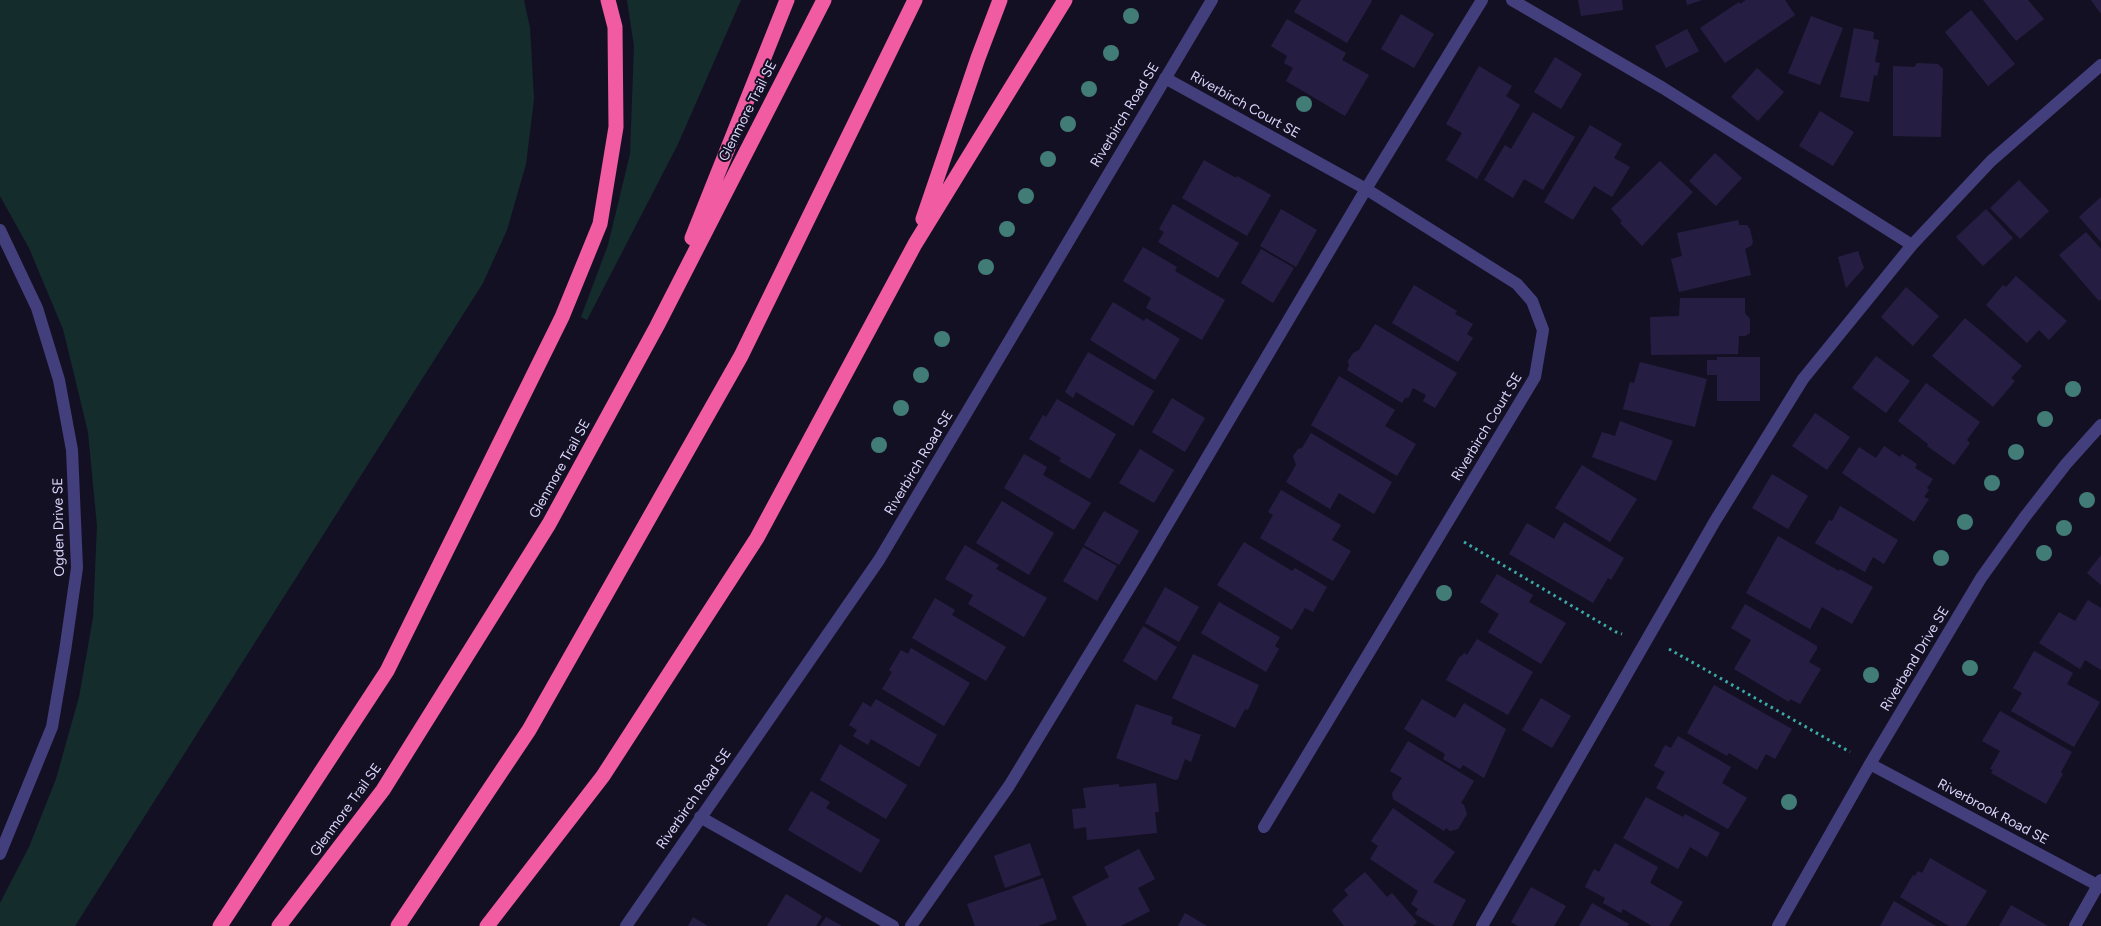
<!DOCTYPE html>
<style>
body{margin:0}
canvas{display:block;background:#141023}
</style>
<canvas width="2101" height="926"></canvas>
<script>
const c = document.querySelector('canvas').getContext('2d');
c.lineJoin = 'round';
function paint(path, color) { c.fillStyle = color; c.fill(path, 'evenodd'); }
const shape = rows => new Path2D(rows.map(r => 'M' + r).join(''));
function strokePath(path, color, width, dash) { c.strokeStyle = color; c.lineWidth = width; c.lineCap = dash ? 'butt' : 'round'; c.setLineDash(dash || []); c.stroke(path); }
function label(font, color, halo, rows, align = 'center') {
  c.font = font + ' Figtree,sans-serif'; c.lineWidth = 4; c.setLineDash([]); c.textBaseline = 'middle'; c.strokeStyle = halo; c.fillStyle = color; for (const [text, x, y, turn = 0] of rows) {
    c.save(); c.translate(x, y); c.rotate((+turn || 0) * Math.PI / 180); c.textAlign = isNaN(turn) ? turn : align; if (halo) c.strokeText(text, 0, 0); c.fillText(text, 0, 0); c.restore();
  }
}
const green = shape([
 [0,0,524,0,530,28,534,99,526,164,507,230,483,283,75,926,0,926,0,903,29,847,56,779,79,697,93,618,97,526,88,432,63,329,29,248,0,196],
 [627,0,741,0,678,144,587,320,581,317,608,245,630,154,634,46]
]);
const building = shape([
 [1301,0,1371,0,1372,1,1347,43,1294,12],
 [1578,0,1622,0,1623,10,1581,16],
 [1686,0,1702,0,1687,5],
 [1746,0,1785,0,1795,15,1725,63,1700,28,1739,2,1740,4],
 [1983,0,2028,0,2044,19,2016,41],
 [2091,0,2101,0,2101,14],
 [1971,10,2015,64,1988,86,1945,32],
 [1401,14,1434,34,1414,68,1381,49],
 [1811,16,1843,28,1820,85,1788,73],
 [1287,19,1346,53,1342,60,1369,75,1345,116,1286,81,1293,68,1284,63,1287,56,1271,46],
 [1854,28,1874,32,1873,39,1879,40,1875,62,1880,63,1877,76,1874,75,1869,102,1840,97],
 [1687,29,1699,51,1666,68,1655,46],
 [1555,57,1582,74,1561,109,1534,92],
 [1917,63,1938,64,1943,69,1941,137,1893,136,1893,66,1914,67],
 [1479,66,1512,86,1506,96,1520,105,1477,179,1446,160,1462,133,1446,124],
 [1757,68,1784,92,1758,121,1731,97],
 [1820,111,1854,132,1833,166,1799,146],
 [1533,112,1575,137,1543,190,1524,179,1513,198,1484,180,1505,145,1511,149],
 [1590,125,1622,144,1614,158,1630,167,1612,197,1594,186,1573,220,1544,202],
 [1715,153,1742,178,1716,206,1689,181],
 [1204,160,1236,178,1237,176,1271,195,1247,236,1182,198],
 [1660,161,1693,192,1642,246,1620,223,1622,221,1611,209],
 [2019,180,2049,211,2020,239,1990,208],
 [2101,197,2101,242,2079,217],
 [1173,204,1239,243,1218,278,1158,242,1164,232,1159,229],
 [1281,209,1317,230,1296,267,1260,246],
 [1986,209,2013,238,1983,266,1956,237],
 [1738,220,1739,225,1747,225,1750,229,1753,242,1751,246,1745,249,1751,275,1679,292,1671,259,1682,256,1677,233],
 [2086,232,2101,249,2101,299,2099,301,2059,255],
 [1143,247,1177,267,1175,271,1225,300,1202,340,1146,308,1151,298,1123,281],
 [1261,249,1294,268,1273,303,1241,283],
 [1858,251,1864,268,1846,288,1838,257],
 [2016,276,2067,321,2049,340,2039,330,2027,343,1986,305,2003,285,2006,287],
 [1414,285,1457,311,1455,314,1473,324,1467,334,1473,338,1458,362,1392,323],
 [1906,287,1939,316,1913,346,1881,317],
 [1680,298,1745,298,1745,313,1750,319,1750,333,1745,336,1739,336,1738,354,1651,355,1650,317,1679,316],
 [1113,302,1144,321,1146,318,1180,339,1155,380,1090,340],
 [1965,318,2022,366,2011,378,2015,381,1993,407,1932,356],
 [1375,324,1457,373,1435,408,1423,401,1426,395,1413,388,1409,397,1405,398,1402,403,1347,370,1349,366,1348,361,1353,353,1359,350],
 [1088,352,1154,391,1133,426,1076,392,1073,398,1065,392],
 [1876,356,1910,381,1886,413,1852,388],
 [1717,357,1760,357,1760,401,1717,401,1717,375,1707,375,1707,360,1717,360],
 [1640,362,1707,379,1695,427,1623,409,1630,382,1634,383],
 [1339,376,1395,410,1385,426,1416,444,1397,476,1311,425],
 [1926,383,1980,422,1967,440,1970,443,1954,465,1927,446,1928,444,1898,421],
 [1172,398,1205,418,1185,452,1152,432],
 [1057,399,1116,434,1090,479,1059,461,1061,458,1029,439,1043,415,1046,417],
 [1815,413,1850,437,1827,470,1792,446],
 [1620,421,1673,441,1656,481,1592,457,1602,432,1615,436],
 [1311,433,1392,482,1374,514,1339,493,1330,509,1286,482,1296,465,1293,456,1298,449,1302,448],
 [1884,446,1900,457,1902,454,1917,464,1915,468,1933,479,1927,488,1929,490,1924,497,1929,499,1914,522,1842,473,1859,447,1876,458],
 [1140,449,1174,470,1154,503,1119,483],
 [1024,454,1047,467,1043,475,1091,503,1074,530,1004,488],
 [1582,465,1637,499,1610,542,1555,508],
 [1772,474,1808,496,1788,529,1752,508],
 [1281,490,1341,525,1332,540,1351,551,1333,581,1260,538,1273,515,1268,512],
 [1002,501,1054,533,1029,575,976,543],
 [1840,506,1898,540,1884,564,1873,557,1865,572,1815,543,1829,520,1832,521],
 [1104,511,1139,531,1119,565,1084,545],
 [1564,522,1624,558,1611,580,1608,578,1593,603,1509,554,1527,523,1554,539],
 [1778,536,1839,571,1840,569,1873,587,1852,624,1822,607,1810,629,1746,593],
 [1244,542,1292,571,1295,568,1327,587,1313,612,1305,608,1292,630,1217,585],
 [965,545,999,565,996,569,1047,598,1024,637,968,604,973,595,945,579],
 [1083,547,1117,566,1097,601,1063,581],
 [2101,555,2101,585,2087,573],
 [1497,574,1533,595,1529,602,1566,623,1541,664,1488,632,1499,614,1480,602],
 [1165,587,1199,607,1179,642,1145,623],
 [935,598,955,610,952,615,1006,647,986,681,912,638],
 [2088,600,2101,608,2101,670,2085,660,2080,669,2039,643,2059,612,2075,621],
 [1219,602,1280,637,1275,646,1279,649,1266,672,1201,633],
 [1745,604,1817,646,1817,649,1809,662,1821,669,1800,704,1790,699,1789,702,1734,669,1751,640,1731,628],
 [1143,626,1177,647,1156,681,1123,661],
 [1477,639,1533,672,1508,715,1446,680,1460,656,1461,657,1464,653,1467,655],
 [911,648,970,683,944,726,882,689,892,672,889,670,901,650,908,654],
 [2034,651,2073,673,2067,684,2100,702,2074,747,2011,711,2022,693,2013,688],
 [1193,654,1259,685,1248,710,1245,709,1235,728,1172,698],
 [1714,685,1792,729,1775,759,1766,754,1757,770,1729,753,1727,756,1687,733],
 [1541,698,1571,716,1552,748,1522,730],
 [876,699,937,735,919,767,871,739,868,745,853,736,857,730,849,725,863,702,871,707],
 [1422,699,1455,718,1464,703,1506,729,1484,778,1463,765,1460,769,1443,759,1445,754,1404,729],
 [1136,704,1173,717,1171,724,1201,735,1191,762,1185,759,1178,779,1175,780,1116,758],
 [2000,711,2072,752,2061,772,2063,774,2046,804,1991,773,1993,770,1990,769,2000,751,1982,741],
 [1678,736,1731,767,1722,783,1747,798,1728,829,1656,788,1665,772,1654,766,1665,745,1671,748],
 [1408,741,1474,781,1461,803,1464,805,1467,814,1458,829,1450,831,1446,828,1444,831,1393,799,1392,793,1402,778,1390,771],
 [840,744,907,785,886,819,820,780],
 [1156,783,1159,812,1155,812,1157,833,1087,840,1086,827,1074,829,1072,809,1086,808,1083,788,1119,784,1119,787],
 [811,791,830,802,826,808,880,840,861,873,788,830],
 [1646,797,1683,817,1685,814,1720,833,1707,857,1690,847,1678,869,1623,838],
 [1393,808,1455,852,1433,882,1466,900,1452,926,1436,926,1415,914,1418,909,1411,904,1418,891,1370,859,1378,846,1371,841],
 [1030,843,1041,875,1005,888,994,856],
 [1615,843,1658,867,1650,883,1683,902,1669,926,1652,926,1623,909,1621,913,1603,903,1605,898,1585,887,1594,869,1599,872],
 [1139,849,1155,879,1138,888,1150,911,1121,926,1087,926,1072,897,1109,877,1104,867],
 [1930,858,1987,891,1966,926,1949,926,1900,897,1913,875,1915,876,1918,871,1922,873],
 [1365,872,1387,897,1392,893,1417,922,1413,926,1344,926,1332,910,1348,895,1344,890],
 [1043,878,1057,919,1038,926,975,926,967,904],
 [1531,887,1566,906,1554,926,1518,926,1511,922],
 [786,894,822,916,816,926,767,926],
 [1894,901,1936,926,1880,926],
 [1592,903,1629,924,1627,926,1579,926],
 [2011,905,2048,926,1999,926],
 [1185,913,1207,926,1178,926],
 [693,917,696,919,708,926,688,926],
 [826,917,842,926,820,926]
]);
const path = shape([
 [1464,542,1616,632,1622,634],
 [1669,649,1850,752]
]);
const minor = shape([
 [1512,0,1663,88,1912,245],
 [1165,78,1366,189,1517,284,1532,301,1543,330,1535,377,1264,827],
 [0,230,37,308,59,380,72,450,77,568,65,651,52,727,0,854],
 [1870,764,2101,887],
 [700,817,893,926],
 [626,926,879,560,1212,0],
 [911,926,1009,786,1141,569,1366,189,1482,0],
 [1482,926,1715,521,1803,379,1912,245,1991,161,2101,65],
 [1778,926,1870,764,1981,578,2024,518,2066,464,2101,425],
 [2075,926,2101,880]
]);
const highway = shape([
 [923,219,978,58,1000,0],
 [692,238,787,0],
 [220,926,387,671,562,317,600,224,616,127,615,27,608,0],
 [279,926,383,790,549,524,657,326,824,0],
 [398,926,529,730,741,356,915,0],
 [487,926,603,776,757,538,915,244,1065,0]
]);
const trees = [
 [1131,16],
 [1111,53],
 [1089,89],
 [1304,104],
 [1068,124],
 [1048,159],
 [1026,196],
 [1007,229],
 [986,267],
 [942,339],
 [921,375],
 [2073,389],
 [901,408],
 [2045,419],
 [879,445],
 [2016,452],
 [1992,483],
 [2087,500],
 [1965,522],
 [2064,528],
 [2044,553],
 [1941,558],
 [1444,593],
 [1970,668],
 [1871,675],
 [1789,802]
];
const streetNames = [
 ["Riverbirch Court SE",1245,105,29],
 ["Glenmore Trail SE",748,111,-63],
 ["Riverbirch Road SE",1125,115,-59],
 ["Riverbirch Court SE",1487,427,-59],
 ["Riverbirch Road SE",919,463,-59],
 ["Glenmore Trail SE",560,469,-61],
 ["Ogden Drive SE",59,527,-91],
 ["Riverbend Drive SE",1915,659,-59],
 ["Riverbirch Road SE",694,799,-55],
 ["Glenmore Trail SE",346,810,-54],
 ["Riverbrook Road SE",1993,812,28]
];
paint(green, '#142c2c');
paint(building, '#261e42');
strokePath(path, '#3aaba6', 3, [2.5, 4]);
strokePath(minor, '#433f7d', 12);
strokePath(highway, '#f15ba1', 15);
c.fillStyle = '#427c77';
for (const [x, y] of trees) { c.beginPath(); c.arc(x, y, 8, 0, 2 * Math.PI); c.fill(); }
label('14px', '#dad5fb', '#141023', streetNames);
</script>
